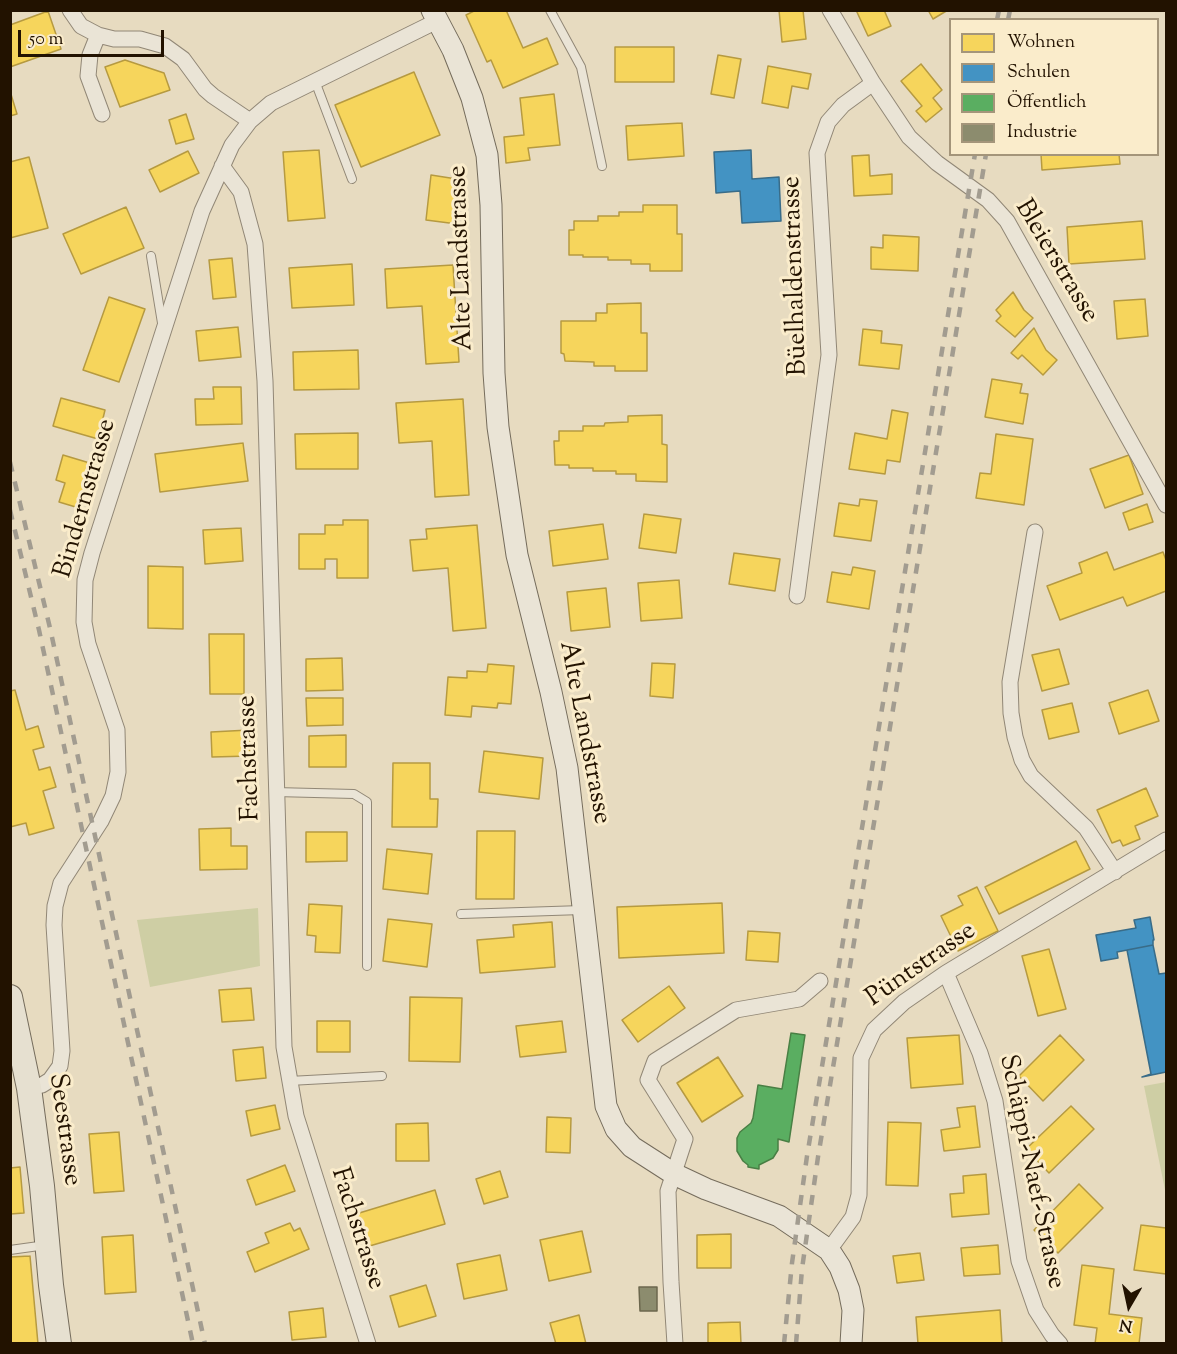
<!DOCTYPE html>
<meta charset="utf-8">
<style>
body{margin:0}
#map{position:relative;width:1177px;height:1354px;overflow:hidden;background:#e7dbc0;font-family:"Sorts Mill Goudy",serif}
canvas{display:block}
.frame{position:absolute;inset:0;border:12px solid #221200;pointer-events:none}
.legend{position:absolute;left:949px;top:18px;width:210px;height:138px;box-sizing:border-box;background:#faeccb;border:2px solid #a4957a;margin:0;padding:8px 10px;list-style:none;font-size:18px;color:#221200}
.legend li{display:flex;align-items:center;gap:12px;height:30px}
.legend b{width:30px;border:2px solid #a4957a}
.north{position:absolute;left:1099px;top:1276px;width:60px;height:60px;-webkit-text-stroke:4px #faeccb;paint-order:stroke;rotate:189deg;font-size:16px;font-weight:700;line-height:24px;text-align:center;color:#221200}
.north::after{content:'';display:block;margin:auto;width:21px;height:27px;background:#221200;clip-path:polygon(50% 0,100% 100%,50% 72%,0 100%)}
.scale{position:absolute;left:18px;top:30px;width:146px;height:27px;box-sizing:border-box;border:3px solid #221200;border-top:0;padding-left:8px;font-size:18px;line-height:21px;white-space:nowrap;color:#221200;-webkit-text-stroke:4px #faeccb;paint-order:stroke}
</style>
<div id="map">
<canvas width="1177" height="1354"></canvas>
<div class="frame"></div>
<ul class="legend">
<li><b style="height:16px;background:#f6d55c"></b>Wohnen</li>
<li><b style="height:16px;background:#4393c3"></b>Schulen</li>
<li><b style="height:16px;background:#5aae61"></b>Öffentlich</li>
<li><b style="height:16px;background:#8c8c6e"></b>Industrie</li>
</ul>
<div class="north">N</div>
<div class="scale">50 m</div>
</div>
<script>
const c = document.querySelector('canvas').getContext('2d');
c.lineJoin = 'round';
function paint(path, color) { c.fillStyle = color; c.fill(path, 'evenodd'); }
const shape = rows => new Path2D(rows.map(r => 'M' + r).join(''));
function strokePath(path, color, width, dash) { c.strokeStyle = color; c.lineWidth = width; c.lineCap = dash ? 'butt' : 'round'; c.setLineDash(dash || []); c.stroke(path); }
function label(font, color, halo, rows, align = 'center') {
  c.font = font + ' "Sorts Mill Goudy",serif'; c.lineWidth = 6; c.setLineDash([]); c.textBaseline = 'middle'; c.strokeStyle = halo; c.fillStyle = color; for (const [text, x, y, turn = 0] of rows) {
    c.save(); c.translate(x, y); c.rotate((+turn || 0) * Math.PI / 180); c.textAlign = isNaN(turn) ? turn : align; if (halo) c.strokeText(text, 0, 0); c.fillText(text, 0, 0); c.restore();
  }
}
const green = shape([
 [258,908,260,966,150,987,137,920],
 [1166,1082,1166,1190,1165,1190,1144,1086]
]);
const homes = shape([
 [476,10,506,10,523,48,547,38,558,64,503,88,491,60,487,62,466,15,476,10],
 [779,10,803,10,806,39,782,42,779,10],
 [856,10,884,10,891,26,868,36,856,10],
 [928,10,948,10,933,19,928,10],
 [48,11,61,49,10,67,10,25,48,11],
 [615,47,674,47,674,82,615,82,615,47],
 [718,55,741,59,734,98,711,94,718,55],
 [125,60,164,73,170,90,120,107,105,67,125,60],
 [921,64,942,90,933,98,942,109,926,122,916,111,922,106,901,81,921,64],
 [768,66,811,74,808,89,792,86,788,108,762,103,768,66],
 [414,72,440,135,361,167,335,105,414,72],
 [10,91,17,114,10,116,10,91],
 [554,94,560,145,528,148,530,160,506,163,504,137,524,135,520,98,554,94],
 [186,114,194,139,176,144,169,120,186,114],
 [682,123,684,156,628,160,626,126,682,123],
 [319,150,325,218,288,221,283,152,319,150],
 [188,151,199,173,160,192,149,170,188,151],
 [1041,154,1119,154,1120,164,1042,170,1041,154],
 [869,155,870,176,892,174,892,194,854,196,852,156,869,155],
 [29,157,48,228,10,238,10,162,29,157],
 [431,175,463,180,457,224,426,220,431,175],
 [643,205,677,205,677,234,682,234,682,271,650,271,650,264,631,264,631,260,608,260,608,257,583,257,583,255,569,255,569,230,574,230,574,221,598,221,598,216,619,216,619,212,643,212,643,205],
 [126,207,144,248,81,274,63,234,126,207],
 [1142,221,1145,259,1069,264,1067,227,1142,221],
 [883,235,919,237,918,271,871,269,871,247,883,248,883,235],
 [232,258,236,297,213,299,209,260,232,258],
 [352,264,354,305,292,308,289,268,352,264],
 [453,265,459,362,426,364,422,306,387,308,385,269,453,265],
 [1013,292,1024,310,1033,318,1015,337,996,321,1001,316,996,310,1013,292],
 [109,297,145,309,119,382,83,370,109,297],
 [1145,299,1148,336,1117,339,1114,301,1145,299],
 [641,303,641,333,647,333,647,371,615,371,615,366,594,366,594,362,565,361,564,354,561,353,561,321,596,321,596,313,607,313,607,304,641,303],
 [238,327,241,357,199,361,196,331,238,327],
 [1034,328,1046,350,1057,360,1043,375,1022,355,1018,359,1011,353,1034,328],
 [863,329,882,331,881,343,902,345,899,369,859,365,863,329],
 [358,350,359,389,294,390,293,352,358,350],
 [992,379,1022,384,1020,393,1028,394,1023,424,985,417,992,379],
 [213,387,241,387,242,424,196,425,195,399,214,399,213,387],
 [61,398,105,410,98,439,53,426,61,398],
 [463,399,469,495,435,497,432,441,399,443,396,403,463,399],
 [892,410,908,413,900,462,887,460,885,474,849,469,855,433,887,439,892,410],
 [662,415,662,444,667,445,667,482,636,481,636,474,616,474,616,471,593,471,593,468,569,468,569,465,555,465,554,441,559,441,559,431,583,431,583,426,604,426,605,423,628,422,628,416,662,415],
 [358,433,358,469,296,469,295,434,358,433],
 [996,434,1033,439,1024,505,976,498,980,473,991,474,996,434],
 [243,443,248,481,160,492,155,454,243,443],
 [63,455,93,464,79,508,59,502,65,483,56,480,63,455],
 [1129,455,1143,494,1105,508,1090,469,1129,455],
 [860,499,877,501,871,541,834,536,839,503,859,506,860,499],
 [1147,504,1153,522,1129,530,1123,513,1147,504],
 [644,514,681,519,676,553,639,548,644,514],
 [343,520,368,520,368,578,337,578,337,559,325,559,325,569,299,569,299,534,325,534,325,525,343,525,343,520],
 [603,524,608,559,553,566,549,531,603,524],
 [477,525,486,628,453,631,448,568,413,571,410,540,427,539,426,529,477,525],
 [241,528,243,561,205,564,203,530,241,528],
 [1107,552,1114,570,1163,552,1166,560,1166,591,1127,606,1123,597,1060,620,1047,586,1082,573,1079,563,1107,552],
 [734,553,780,559,775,591,729,584,734,553],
 [148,566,183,567,183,629,148,628,148,566],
 [853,567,875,571,869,609,827,602,832,572,851,575,853,567],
 [679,580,682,618,641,621,638,583,679,580],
 [606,588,610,627,571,631,567,592,606,588],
 [209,634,244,634,244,694,210,694,209,634],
 [1059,649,1069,684,1042,691,1032,655,1059,649],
 [342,658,343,690,306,691,306,659,342,658],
 [652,663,675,664,673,698,650,696,652,663],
 [488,664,514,666,511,704,498,703,497,708,472,706,471,717,445,715,448,677,467,678,467,671,487,672,488,664],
 [15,690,26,730,38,726,44,747,33,750,39,770,50,767,56,787,43,791,54,828,29,835,26,823,10,827,10,691,15,690],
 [1148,690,1159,721,1119,734,1109,703,1148,690],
 [306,698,343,698,343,725,307,726,306,698],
 [1072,703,1079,732,1049,739,1042,710,1072,703],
 [249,730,250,756,212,757,211,732,249,730],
 [346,735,346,767,309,767,309,736,346,735],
 [484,751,543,758,539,799,479,792,484,751],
 [393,763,430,763,430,799,438,799,437,827,392,827,393,763],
 [1146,788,1158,816,1135,826,1140,839,1123,846,1120,840,1112,843,1097,810,1146,788],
 [231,828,231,846,247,846,247,869,200,870,199,829,231,828],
 [477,831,515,831,514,899,476,899,477,831],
 [306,832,347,832,347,861,306,862,306,832],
 [1076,841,1090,869,999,914,985,887,1076,841],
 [387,849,432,854,428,894,383,889,387,849],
 [977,887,998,931,958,951,941,916,963,905,958,896,977,887],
 [722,903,724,953,619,958,617,907,722,903],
 [309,904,342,906,340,953,315,952,316,936,307,935,309,904],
 [388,919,432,924,427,967,383,961,388,919],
 [552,922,555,967,480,973,477,940,514,937,513,925,552,922],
 [748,931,780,933,778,962,746,960,748,931],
 [1049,949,1066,1009,1038,1016,1022,956,1049,949],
 [669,986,685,1008,638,1042,622,1020,669,986],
 [251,988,254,1020,222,1022,219,990,251,988],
 [410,997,462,998,460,1062,409,1061,410,997],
 [317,1021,350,1021,350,1052,317,1052,317,1021],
 [562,1021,566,1052,520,1057,516,1026,562,1021],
 [959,1035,963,1084,911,1088,907,1038,959,1035],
 [1060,1035,1084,1060,1043,1101,1019,1076,1060,1035],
 [263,1047,266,1078,236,1081,233,1050,263,1047],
 [718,1057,743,1096,702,1122,677,1083,718,1057],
 [275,1105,280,1129,251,1136,246,1111,275,1105],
 [975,1106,980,1147,944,1151,941,1130,960,1127,957,1108,975,1106],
 [1071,1106,1094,1129,1049,1173,1026,1149,1071,1106],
 [547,1117,571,1118,570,1153,546,1152,547,1117],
 [888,1122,921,1123,918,1186,886,1185,888,1122],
 [428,1123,429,1161,396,1161,396,1124,428,1123],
 [119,1132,124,1191,94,1193,89,1134,119,1132],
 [285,1165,295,1191,256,1205,247,1180,285,1165],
 [20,1167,24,1213,10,1214,10,1168,20,1167],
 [500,1171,508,1197,484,1204,476,1179,500,1171],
 [986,1174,989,1214,952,1217,950,1194,964,1193,963,1176,986,1174],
 [1079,1184,1103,1208,1058,1253,1034,1230,1079,1184],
 [435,1190,445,1224,366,1247,356,1214,435,1190],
 [290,1223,294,1231,300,1228,309,1249,255,1272,247,1252,269,1243,265,1233,290,1223],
 [1141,1225,1166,1228,1166,1274,1134,1270,1141,1225],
 [582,1231,591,1272,549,1281,540,1240,582,1231],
 [731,1234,731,1268,697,1268,697,1235,731,1234],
 [133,1235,136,1292,105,1294,102,1237,133,1235],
 [998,1245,1000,1274,964,1276,961,1248,998,1245],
 [920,1253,924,1280,897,1283,893,1256,920,1253],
 [500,1255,507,1290,464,1299,457,1264,500,1255],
 [30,1256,38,1344,10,1344,10,1257,30,1256],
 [1082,1265,1114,1269,1109,1314,1142,1318,1139,1344,1095,1344,1097,1328,1074,1325,1082,1265],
 [426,1285,436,1316,399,1327,390,1296,426,1285],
 [323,1308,326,1337,292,1340,289,1312,323,1308],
 [1000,1310,1002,1344,918,1344,916,1317,1000,1310],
 [579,1315,586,1344,556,1344,550,1323,579,1315],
 [740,1322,741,1344,708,1344,708,1323,740,1322]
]);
const schools = shape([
 [751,150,752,179,779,177,781,221,742,223,740,191,716,193,714,152,751,150],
 [1150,917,1154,940,1153,940,1153,945,1117,952,1118,958,1101,961,1096,935,1136,928,1134,920,1150,917],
 [1153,945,1159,974,1166,973,1166,1072,1142,1077,1151,1074,1127,950,1153,945]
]);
const public = shape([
 [791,1033,805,1035,789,1142,778,1139,778,1150,773,1158,759,1165,759,1169,748,1167,748,1165,743,1161,737,1151,737,1138,740,1132,751,1123,753,1118,758,1085,782,1089,791,1033]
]);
const industry = shape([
 [639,1287,657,1287,657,1311,640,1311,639,1287]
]);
const lane = shape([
 [550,10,581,67,602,166],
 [315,81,352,179],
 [151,256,162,323],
 [275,792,354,794,367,802,367,966],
 [461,914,582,910],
 [289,1081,382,1076],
 [10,1250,46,1245]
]);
const street = shape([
 [70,10,81,26,98,35,114,39,140,39,165,46,183,59,205,89,213,96,250,121],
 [830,10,873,83,909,137,937,163,988,200,1007,221,1166,505],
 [98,35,90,55,88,76,102,114],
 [222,166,241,192,255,244,265,381,284,1047,296,1116,368,1344],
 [1035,532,1010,682,1011,713,1015,737,1022,760,1031,776,1086,828,1115,872],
 [797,596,829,355,817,153,828,122,843,105,873,83],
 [946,973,980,1053,995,1101,1019,1261,1036,1310,1052,1335,1060,1344],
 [29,1088,42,1085,50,1080,60,1066,62,1051,54,925,55,906,61,883,101,821,113,796,118,772,117,730,88,644,84,622,85,580,92,553,202,211,232,145,250,121,271,103,437,21],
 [829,1250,853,1217,859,1195,861,1058,874,1030,904,1002,946,973,1166,840],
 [675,1344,671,1282,668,1191,685,1139,648,1080,655,1061,736,1010,799,999,820,981]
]);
const secondary = shape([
 [432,10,453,50,472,98,487,155,491,205,494,373,498,427,517,555,551,692,567,768,606,1106,616,1129,632,1147,674,1174,706,1189,779,1216,829,1250,840,1267,849,1290,853,1310,851,1344]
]);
const primary = shape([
 [10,997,29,1088,42,1186,51,1285,59,1344]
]);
const rail = shape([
 [997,20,999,10],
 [1008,20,1010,10],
 [10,462,50,628,205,1344],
 [10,510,39,630,193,1344],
 [784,1344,792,1263,807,1156,975,154],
 [796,1344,802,1269,818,1157,986,154]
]);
const streetNames = [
 ["Alte Landstrasse",463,258,-92],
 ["Bleierstrasse",1055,262,59],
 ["Büelhaldenstrasse",797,276,-92],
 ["Bindernstrasse",87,499,-74],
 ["Alte Landstrasse",583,733,79],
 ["Fachstrasse",251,758,-92],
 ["Püntstrasse",922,966,-35],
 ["Seestrasse",63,1130,82],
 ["Schäppi-Naef-Strasse",1030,1172,78],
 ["Fachstrasse",356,1229,72]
];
paint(green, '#cecea4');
paint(homes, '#f6d55c');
strokePath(homes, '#b69a40', 1.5);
paint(schools, '#4393c3');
strokePath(schools, '#396c88', 1.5);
paint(public, '#5aae61');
strokePath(public, '#497f44', 1.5);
paint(industry, '#8c8c6e');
strokePath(industry, '#6c674d', 1.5);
strokePath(lane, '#918776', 10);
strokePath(street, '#918776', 17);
strokePath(secondary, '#756c5c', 23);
strokePath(primary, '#756c5c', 26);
strokePath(lane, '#eae4d6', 8);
strokePath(street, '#eae4d6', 15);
strokePath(secondary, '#eae4d6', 21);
strokePath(primary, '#e6e0d0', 24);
strokePath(rail, '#a29c90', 4.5, [10, 10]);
label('26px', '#221200', '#faeccb', streetNames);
</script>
